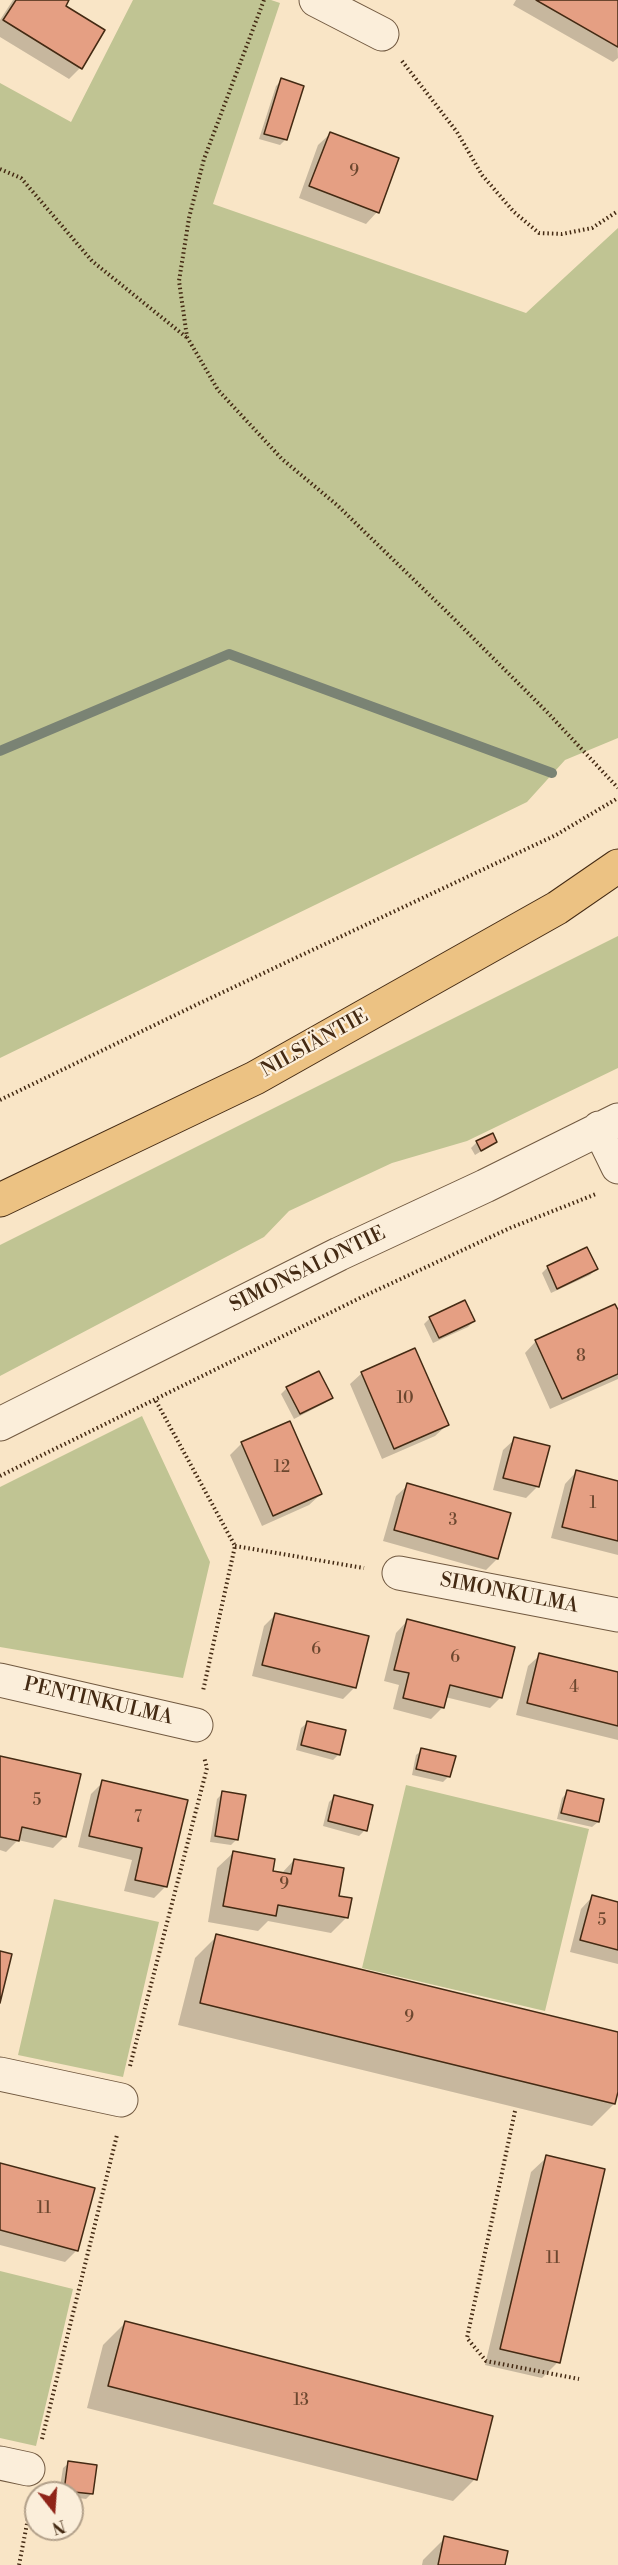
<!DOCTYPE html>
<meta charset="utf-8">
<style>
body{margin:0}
#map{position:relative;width:618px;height:2565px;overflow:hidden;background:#f9e5c6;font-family:"Libre Bodoni",serif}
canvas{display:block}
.north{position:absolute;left:24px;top:2481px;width:60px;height:60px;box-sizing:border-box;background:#fbeeda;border:2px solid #b2a08a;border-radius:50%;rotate:163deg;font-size:16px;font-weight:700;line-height:24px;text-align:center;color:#442a13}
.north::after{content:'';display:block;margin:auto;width:21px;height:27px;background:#8f2418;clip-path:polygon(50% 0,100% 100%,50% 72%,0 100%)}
</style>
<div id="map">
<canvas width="618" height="2565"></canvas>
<div class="north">N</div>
</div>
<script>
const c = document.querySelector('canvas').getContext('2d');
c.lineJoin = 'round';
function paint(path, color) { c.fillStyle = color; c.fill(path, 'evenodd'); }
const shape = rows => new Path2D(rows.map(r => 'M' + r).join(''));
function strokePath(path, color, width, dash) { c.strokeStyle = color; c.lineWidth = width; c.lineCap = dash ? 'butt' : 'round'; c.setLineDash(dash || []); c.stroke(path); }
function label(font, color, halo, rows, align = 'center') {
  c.font = font + ' "Libre Bodoni",serif'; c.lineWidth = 4.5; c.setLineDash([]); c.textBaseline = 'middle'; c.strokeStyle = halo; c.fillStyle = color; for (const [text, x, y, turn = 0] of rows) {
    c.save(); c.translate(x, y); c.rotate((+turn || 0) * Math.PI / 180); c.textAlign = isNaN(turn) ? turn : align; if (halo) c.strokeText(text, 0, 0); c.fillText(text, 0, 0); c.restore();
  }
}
const green = shape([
 [133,0,271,0,280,3,213,204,526,313,618,228,618,738,565,760,527,802,0,1058,0,83,71,122],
 [618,936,618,1068,467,1141,392,1163,289,1211,264,1237,0,1376,0,1245],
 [142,1416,210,1562,183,1678,0,1647,0,1487],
 [406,1785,589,1829,545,2011,362,1968],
 [54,1899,159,1922,123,2077,18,2055],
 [0,2271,73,2289,36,2446,0,2438]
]);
const shadow = shape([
 [13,0,68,0,64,6,80,68,69,79,0,37,0,20],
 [516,0,616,0,618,58,613,62,513,5],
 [282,80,303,87,285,140,280,145,259,139,276,86],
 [330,134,377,212,366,224,299,198,318,145],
 [477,1142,496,1142,475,1155,471,1148],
 [548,1267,596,1269,590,1275,551,1293,542,1273],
 [618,1313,618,1379,550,1409,525,1353,536,1341],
 [430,1318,474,1321,468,1327,433,1343,424,1324],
 [362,1373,447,1425,435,1436,382,1459,350,1384],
 [287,1388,331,1398,325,1403,294,1419,281,1394],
 [515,1439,548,1448,537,1487,526,1498,493,1490,503,1450],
 [242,1443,321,1494,309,1505,262,1526,230,1455],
 [576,1472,618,1482,618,1555,551,1538,565,1484],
 [408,1485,497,1559,486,1570,383,1541,396,1496],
 [276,1614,355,1687,343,1699,252,1676,264,1626],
 [407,1621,501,1697,490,1708,445,1697,443,1707,431,1719,393,1709,399,1685,384,1681,396,1633],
 [540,1655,618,1674,618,1740,516,1715,528,1666],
 [307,1723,339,1754,333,1760,296,1750,301,1728],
 [422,1750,449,1776,443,1782,412,1775,416,1755],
 [0,1757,65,1836,53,1848,18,1840,6,1852,0,1850],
 [103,1782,166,1886,154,1898,124,1891,132,1860,78,1847,91,1794],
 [568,1792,598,1822,592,1827,557,1819,562,1798],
 [223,1793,237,1839,231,1845,210,1842,217,1799],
 [335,1796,365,1830,359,1836,323,1826,329,1802],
 [233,1853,271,1872,281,1874,294,1860,337,1897,347,1917,331,1933,268,1921,258,1931,208,1922,217,1868],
 [592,1897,618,1904,618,1964,570,1952,581,1909],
 [217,1936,618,2034,618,2086,614,2104,592,2126,178,2025,195,1958],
 [547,2157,558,2362,542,2378,485,2365,531,2172],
 [0,2165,77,2250,65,2262,0,2245],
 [125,2323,475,2479,453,2501,87,2408,103,2345],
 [69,2463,92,2493,86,2499,72,2497,72,2493,59,2493,63,2468],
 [445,2538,503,2565,422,2565,423,2560]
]);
const stream = shape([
 [0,751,229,654,552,773]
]);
const building = shape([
 [16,0,69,0,66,6,105,30,82,69,3,20,16,0],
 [536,0,618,0,618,47,536,0],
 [281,78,304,86,287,140,264,134,281,78],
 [330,132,399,158,379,213,309,186,330,132],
 [493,1133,497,1142,481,1151,476,1141,493,1133],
 [587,1247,598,1269,557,1289,547,1266,587,1247],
 [465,1300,475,1321,439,1338,429,1317,465,1300],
 [615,1304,618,1310,618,1374,562,1399,535,1340,615,1304],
 [415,1348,449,1425,394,1449,361,1372,415,1348],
 [319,1371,333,1398,300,1414,286,1387,319,1371],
 [290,1421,322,1494,273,1516,241,1442,290,1421],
 [514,1437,550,1446,539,1487,503,1478,514,1437],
 [576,1470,618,1481,618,1541,562,1527,576,1470],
 [407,1483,511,1513,498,1559,394,1530,407,1483],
 [275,1613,369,1636,356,1688,262,1665,275,1613],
 [407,1619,515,1647,502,1698,450,1685,444,1708,403,1698,409,1673,394,1670,407,1619],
 [539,1653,618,1672,618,1726,527,1703,539,1653],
 [307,1721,346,1730,340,1755,301,1745,307,1721],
 [421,1748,456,1756,450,1777,416,1769,421,1748],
 [0,1756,81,1774,66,1837,22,1827,19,1841,0,1837,0,1756],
 [102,1780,188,1800,167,1887,135,1880,142,1848,89,1836,102,1780],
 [567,1790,604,1799,599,1822,561,1813,567,1790],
 [222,1791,246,1795,238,1840,215,1836,222,1791],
 [334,1795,373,1805,367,1831,328,1821,334,1795],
 [233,1851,275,1859,273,1871,291,1874,294,1859,344,1868,339,1896,352,1898,348,1918,278,1905,276,1916,223,1906,233,1851],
 [592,1895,618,1902,618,1950,580,1940,592,1895],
 [216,1934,618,2032,618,2092,615,2104,200,2003,216,1934],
 [0,1951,12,1954,0,2003,0,1951],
 [546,2155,605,2169,560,2363,500,2349,546,2155],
 [0,2163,95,2188,78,2251,0,2230,0,2163],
 [125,2321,493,2416,477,2480,108,2386,125,2321],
 [68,2461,97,2465,93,2494,64,2491,68,2461],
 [444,2536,508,2551,505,2565,438,2565,444,2536]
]);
const path = shape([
 [264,0,204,159,189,218,179,281,187,337,218,390,282,459,337,505,447,612,547,712,618,788],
 [402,61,457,132,482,175,514,212,539,233,562,234,592,228,618,211],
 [0,169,21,178,92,261,186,337],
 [0,1100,198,1004,556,835,618,798],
 [156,1401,235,1546,203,1691],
 [0,1476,362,1297,510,1228,596,1194],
 [235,1546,364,1568],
 [130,2066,207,1768,204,1757],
 [515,2111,467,2338,486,2361,579,2379],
 [42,2439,117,2135],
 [19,2565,31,2503]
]);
const minor = shape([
 [316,0,382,34],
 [599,1128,618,1167],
 [0,1424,339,1254,485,1186,618,1120],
 [399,1573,618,1615],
 [0,1680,196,1725],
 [0,2074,121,2100],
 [0,2463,28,2469]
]);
const major = shape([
 [0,1200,255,1078,557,908,618,866]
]);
const numberNames = [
 ["9",354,172],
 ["8",581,1357],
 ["10",405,1399],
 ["12",282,1468],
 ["1",593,1504],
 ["3",453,1521],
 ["6",316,1650],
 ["6",455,1658],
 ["4",574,1688],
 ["5",37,1801],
 ["7",138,1818],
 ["9",284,1885],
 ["5",602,1921],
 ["9",409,2018],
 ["11",44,2209],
 ["11",553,2259],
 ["13",301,2401]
];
const streetNames = [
 ["NILSIÄNTIE",315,1044,-29],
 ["SIMONSALONTIE",308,1270,-26],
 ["SIMONKULMA",509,1594,11],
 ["PENTINKULMA",98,1702,13]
];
paint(green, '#c0c493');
paint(shadow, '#0003');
strokePath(stream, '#7a8374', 10);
paint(building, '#e59f83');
strokePath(building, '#442a13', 1.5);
strokePath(minor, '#715940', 35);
strokePath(major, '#442a13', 35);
strokePath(path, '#442a13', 4, [1.5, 3]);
strokePath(minor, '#fbeeda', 33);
strokePath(major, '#ecc283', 33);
label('16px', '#6c472f', null, numberNames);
label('20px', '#442a13', '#fbeeda', streetNames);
</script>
